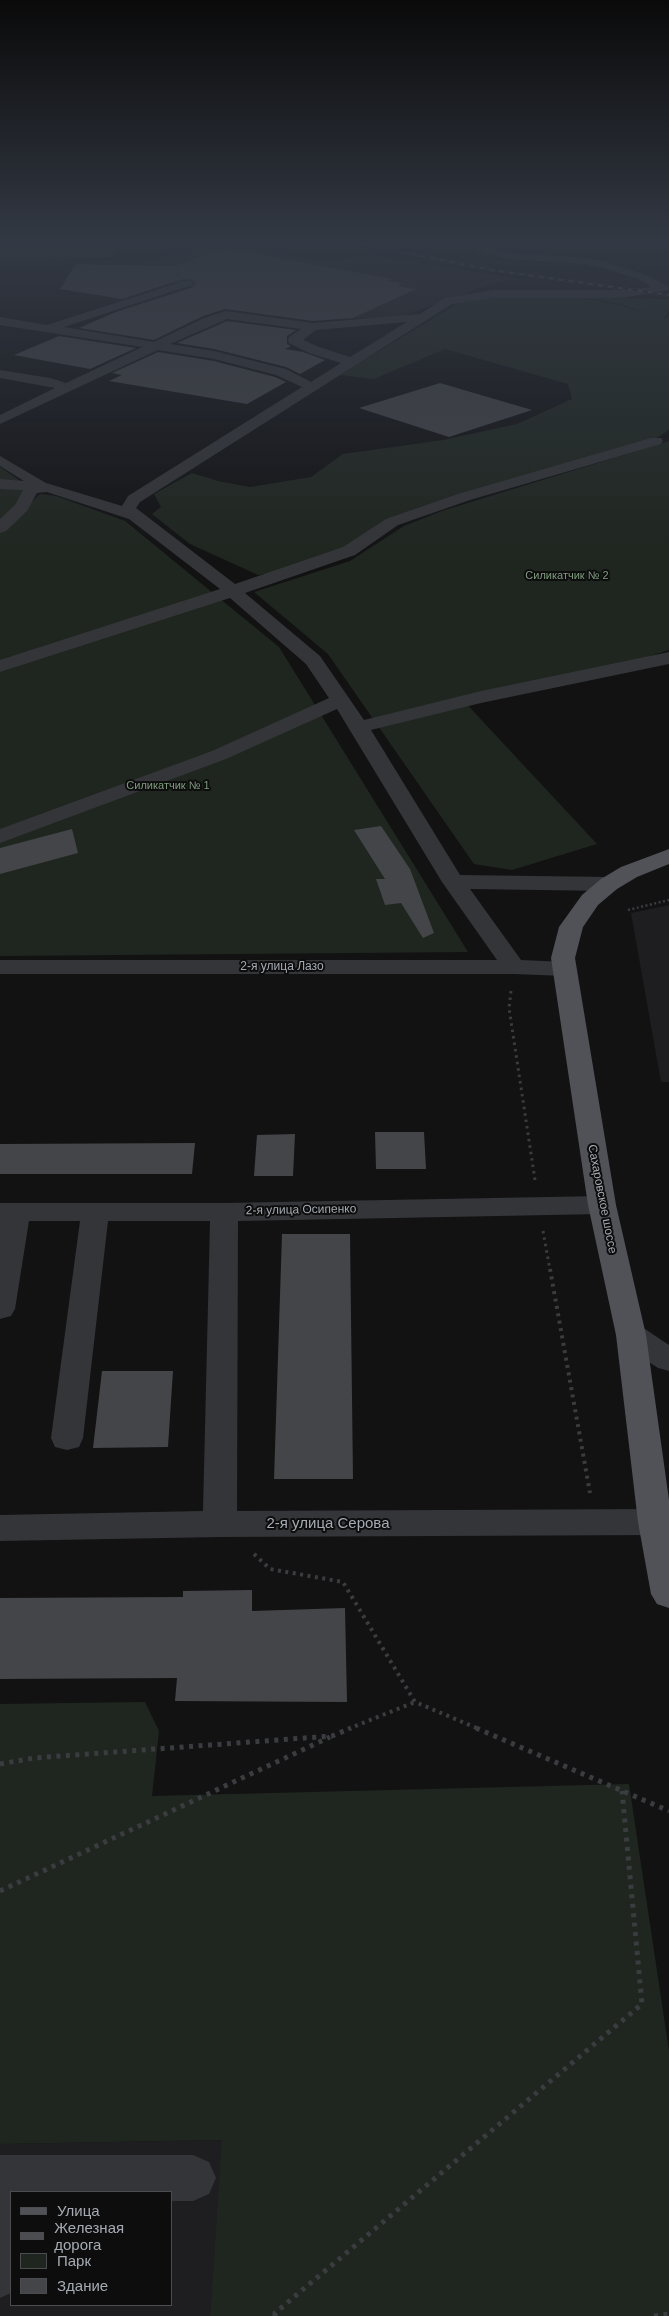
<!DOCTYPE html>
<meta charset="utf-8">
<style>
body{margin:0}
#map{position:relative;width:669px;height:2316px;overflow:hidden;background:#121213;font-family:Arial,sans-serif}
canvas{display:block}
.legend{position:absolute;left:10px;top:2191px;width:162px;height:115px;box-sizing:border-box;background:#0d0d0e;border:1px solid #4a4c50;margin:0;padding:6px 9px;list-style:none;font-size:15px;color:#a5abb2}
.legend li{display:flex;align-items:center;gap:10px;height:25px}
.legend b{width:25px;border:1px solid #4a4c50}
</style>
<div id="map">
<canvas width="669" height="2316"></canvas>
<ul class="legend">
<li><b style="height:6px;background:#505257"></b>Улица</li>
<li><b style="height:6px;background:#4b4d51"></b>Железная дорога</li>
<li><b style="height:14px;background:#1f261f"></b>Парк</li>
<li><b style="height:14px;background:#444548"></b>Здание</li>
</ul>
</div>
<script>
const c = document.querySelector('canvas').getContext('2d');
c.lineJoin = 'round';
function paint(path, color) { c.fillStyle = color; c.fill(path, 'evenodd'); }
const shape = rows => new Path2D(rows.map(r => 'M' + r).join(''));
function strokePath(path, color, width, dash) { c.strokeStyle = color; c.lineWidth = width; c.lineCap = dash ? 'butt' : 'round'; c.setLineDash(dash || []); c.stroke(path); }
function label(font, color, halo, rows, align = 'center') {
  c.font = font + ' Arial,sans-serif'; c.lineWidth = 4; c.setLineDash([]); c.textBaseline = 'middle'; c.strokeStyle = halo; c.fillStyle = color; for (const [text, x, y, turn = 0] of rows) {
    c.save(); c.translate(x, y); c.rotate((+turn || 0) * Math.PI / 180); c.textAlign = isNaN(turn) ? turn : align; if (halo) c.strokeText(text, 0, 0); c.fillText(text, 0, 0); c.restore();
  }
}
const built = shape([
 [505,241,669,241,669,246,517,248],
 [214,245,327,261,369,255,521,279,494,283,400,317,344,319,160,280,146,262],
 [669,905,669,1082,661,1082,631,913],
 [223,2140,210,2316,0,2316,0,2144],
 [11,2192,171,2192,171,2305,11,2305]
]);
const green = shape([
 [0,241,187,241,192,244,118,248,113,257,0,263],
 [241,241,326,241,352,247,329,247],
 [493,296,537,296,580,298,619,305,649,314,620,304,591,298,669,299,669,311,664,318,666,319,669,315,669,430,655,439,392,522,349,551,293,571,258,575,190,544,152,514,161,507,154,494,192,473,218,481,250,487,311,477,343,454,443,440,517,424,572,399,568,384,445,349,374,379,340,375,458,303],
 [669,441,669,650,622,665,461,698,597,844,512,870,474,864,328,654,254,592,350,561,404,526,442,511],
 [0,467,35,491,0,523],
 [40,494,56,496,125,521,279,647,468,952,0,956,0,533],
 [145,1702,159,1731,152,1796,629,1784,669,2051,669,2316,210,2316,222,2140,0,2144,0,1704]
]);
const building = shape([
 [225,248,392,279,388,281,402,283,397,286,416,289,353,318,313,321,225,309,203,316,154,340,79,328,116,312,193,287,196,283,193,280,183,279,122,299,60,289,76,264,175,266],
 [227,321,296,330,287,336,287,344,291,346,285,349,303,352,325,360,300,374,286,367,214,349,177,343],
 [59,336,136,348,90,369,14,355],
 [158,352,214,361,275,377,286,382,247,404,109,381,122,375,112,373],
 [440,383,532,410,449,437,359,408],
 [381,826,410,869,434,933,423,938,401,903,385,905,376,879,385,879,354,830],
 [72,829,78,853,0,874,0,848],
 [375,1132,424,1132,426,1169,376,1169],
 [295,1134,293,1176,254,1176,257,1135],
 [195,1143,192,1174,0,1174,0,1144],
 [282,1234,350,1234,353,1479,274,1479],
 [102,1371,173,1371,168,1447,93,1448],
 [252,1590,252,1611,345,1608,347,1702,175,1701,177,1678,0,1679,0,1598,183,1597,183,1591]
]);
const pathFar3 = shape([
 [628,910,669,900]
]);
const pathFar2 = shape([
 [511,991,509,1008,535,1180],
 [543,1231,550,1270]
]);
const pathFar1 = shape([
 [550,1269,590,1493],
 [254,1554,270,1569,343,1582,415,1702,479,1729],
 [348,1729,415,1702]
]);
const path = shape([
 [476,1728,669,1811],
 [0,1764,34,1758,332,1736,351,1728],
 [0,1891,330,1737],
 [275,2316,275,2313,642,2004,622,1791],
 [654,2316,669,2314]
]);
const minor = shape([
 [461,241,475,241,492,249,509,253,584,258,605,262,646,275,668,286,669,290,622,298,493,298,452,304,140,502,136,508,235,584,343,547,386,519,458,494,651,438,661,438,663,441,661,444,470,500,398,525,355,555,245,593,320,656,364,720,481,691,669,652,669,664,481,703,371,730,460,875,609,877,617,879,620,884,617,889,609,891,470,889,521,960,564,962,573,964,576,969,573,974,564,976,514,974,0,974,0,960,497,960,442,882,337,709,226,759,0,843,0,829,212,751,329,698,306,664,230,598,0,672,0,660,220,589,129,519,47,492,37,493,27,511,6,531,0,533,0,519,15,505,23,490,0,489,0,479,24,481,0,466,0,456,46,483,122,506,128,496,302,387,276,375,214,359,158,350,0,424,0,415,55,388,0,378,0,370,50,378,66,383,142,347,0,325,0,317,47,325,184,281,192,281,194,283,192,285,64,327,154,342,204,318,226,311,313,323,420,314,445,298,493,290,622,290,651,287,638,279,603,268,584,264,509,259,484,253,461,241],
 [227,319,301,329,289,337,288,340,289,343,309,353,341,363,311,382,286,369,214,351,170,344,227,319],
 [407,322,350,357,319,347,303,340,316,330,407,322],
 [602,1196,612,1198,616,1205,612,1212,602,1214,238,1221,237,1511,655,1509,667,1513,669,1516,667,1531,655,1535,220,1537,0,1541,0,1515,203,1511,210,1221,108,1221,83,1438,79,1447,67,1450,55,1447,51,1438,80,1221,29,1221,15,1309,11,1316,0,1319,0,1203,224,1203,602,1196],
 [631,1324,642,1327,669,1345,669,1371,658,1368,620,1343,616,1335,620,1327,631,1324],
 [0,2155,193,2155,209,2162,216,2178,209,2194,193,2201,171,2201,171,2192,11,2192,11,2293,0,2298,0,2155]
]);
const major = shape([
 [669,849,669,864,637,877,617,889,598,905,583,927,575,958,616,1205,646,1335,669,1500,669,1608,657,1604,651,1594,638,1522,616,1335,588,1205,551,958,559,927,582,895,601,879,621,867,669,849]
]);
const rail = shape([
 [347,241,492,270,669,295]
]);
const farParknames = [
 ["Силикатчик № 2",567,576],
 ["Силикатчик № 1",168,786]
];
const streetNames = [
 ["2-я улица Лазо",282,967],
 ["Сахаровское шоссе",602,1199,79],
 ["2-я улица Осипенко",301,1210,-1]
];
const nearStreetnames = [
 ["2-я улица Серова",328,1524]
];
paint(built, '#1e1e20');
paint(green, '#1f261f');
paint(building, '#444548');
strokePath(pathFar3, '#3a3c3f', 2.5, [2, 2.5]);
strokePath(pathFar2, '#3a3c3f', 3, [2.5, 4]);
strokePath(pathFar1, '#3a3c3f', 4, [3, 4.5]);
strokePath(path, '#3a3c3f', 5, [4, 5.5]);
paint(minor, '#343538');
paint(major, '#505257');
strokePath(rail, '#4b4d51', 2.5);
strokePath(rail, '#0d0d0e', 2, [5]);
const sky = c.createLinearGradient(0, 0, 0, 565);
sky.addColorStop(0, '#0a0a0a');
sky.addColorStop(0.43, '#333944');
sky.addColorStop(1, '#33394400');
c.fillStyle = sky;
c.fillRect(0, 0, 669, 565);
label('11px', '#7f9b7e', '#0d0d0e', farParknames);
label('12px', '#a5abb2', '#0d0d0e', streetNames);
label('15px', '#a5abb2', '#0d0d0e', nearStreetnames);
</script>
